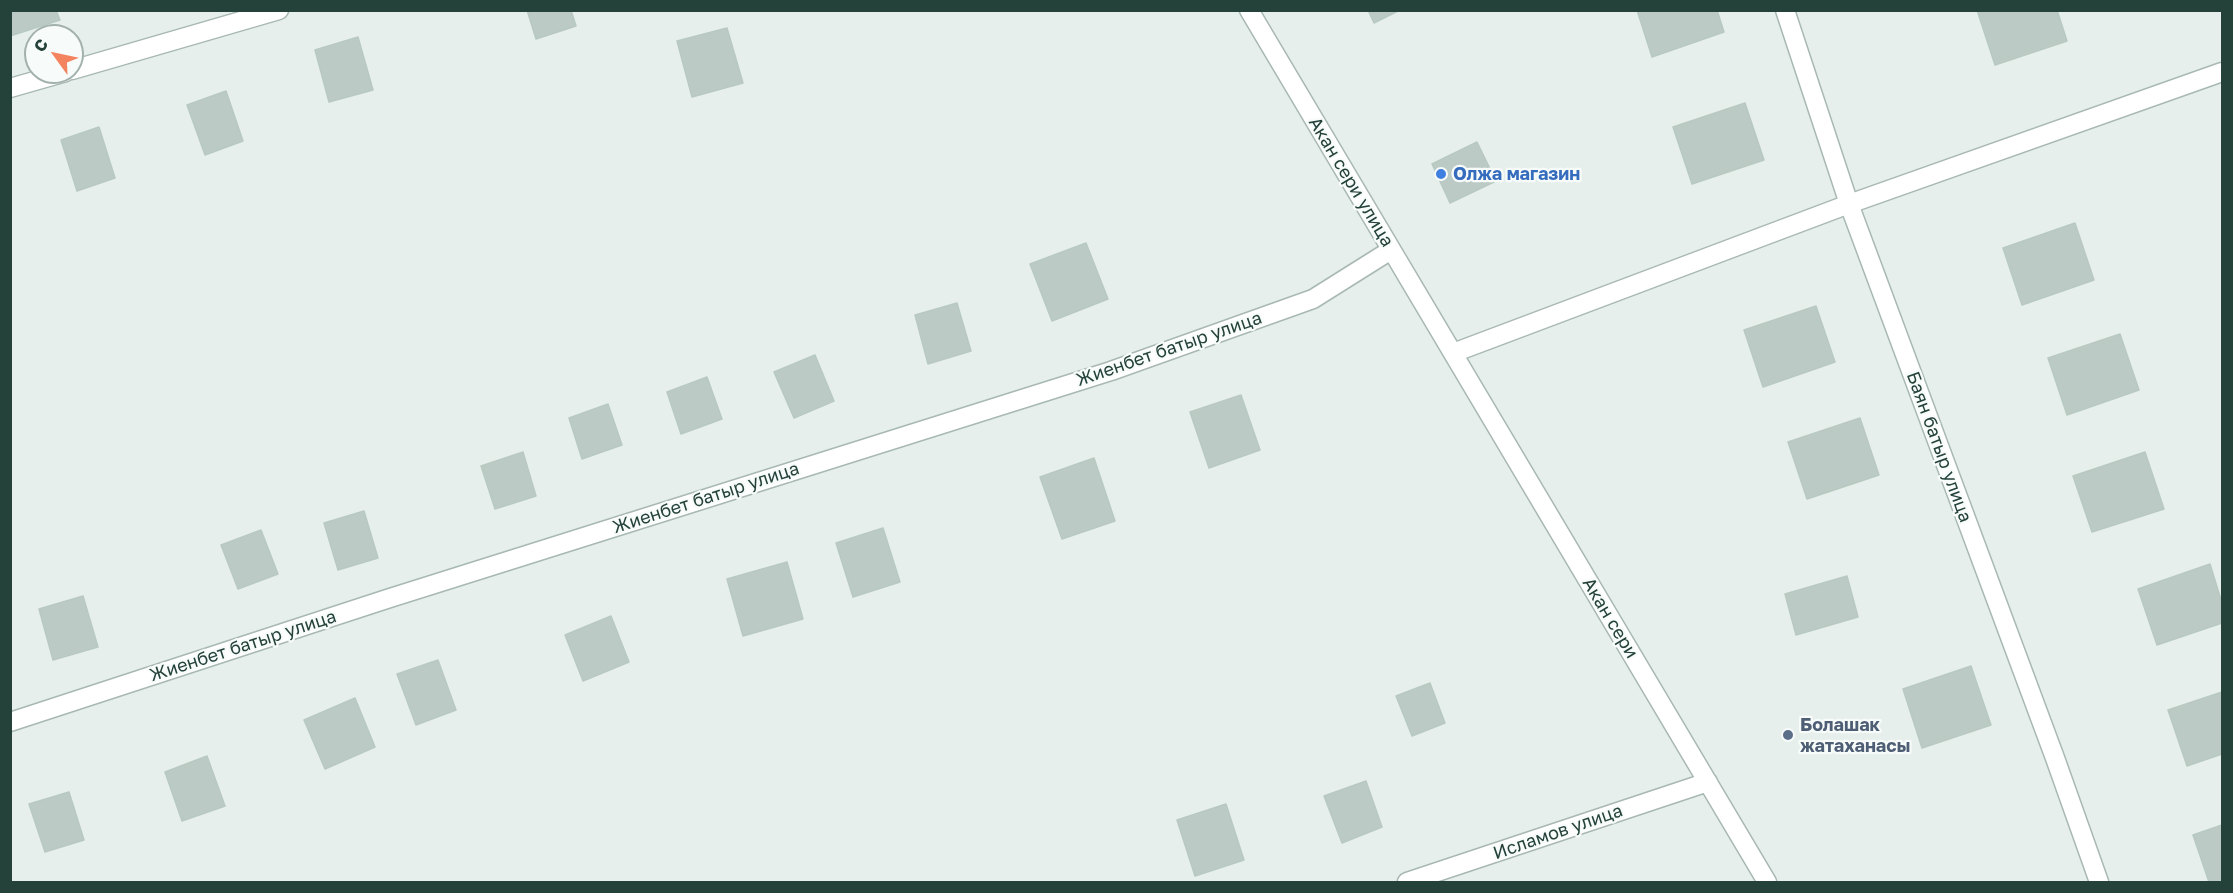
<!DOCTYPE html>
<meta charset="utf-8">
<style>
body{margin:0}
#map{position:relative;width:2233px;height:893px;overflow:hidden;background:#e6efeb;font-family:"Golos Text",sans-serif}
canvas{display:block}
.frame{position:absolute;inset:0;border:12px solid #24423a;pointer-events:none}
.north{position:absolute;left:24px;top:24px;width:60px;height:60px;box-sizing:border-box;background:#f7fbf9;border:2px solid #a3b1ad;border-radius:50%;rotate:303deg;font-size:16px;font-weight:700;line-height:24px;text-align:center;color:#24423a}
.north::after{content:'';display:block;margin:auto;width:21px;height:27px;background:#f4845f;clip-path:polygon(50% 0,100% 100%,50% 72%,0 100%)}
</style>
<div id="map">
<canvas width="2233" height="893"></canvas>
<div class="frame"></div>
<div class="north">С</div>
</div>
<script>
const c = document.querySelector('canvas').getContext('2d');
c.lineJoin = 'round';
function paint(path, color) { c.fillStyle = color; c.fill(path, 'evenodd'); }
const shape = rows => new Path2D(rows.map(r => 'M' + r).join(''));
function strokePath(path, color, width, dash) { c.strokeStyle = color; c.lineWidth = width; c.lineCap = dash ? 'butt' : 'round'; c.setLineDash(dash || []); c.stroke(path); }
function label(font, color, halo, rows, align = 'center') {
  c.font = font + ' "Golos Text",sans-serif'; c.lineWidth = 4.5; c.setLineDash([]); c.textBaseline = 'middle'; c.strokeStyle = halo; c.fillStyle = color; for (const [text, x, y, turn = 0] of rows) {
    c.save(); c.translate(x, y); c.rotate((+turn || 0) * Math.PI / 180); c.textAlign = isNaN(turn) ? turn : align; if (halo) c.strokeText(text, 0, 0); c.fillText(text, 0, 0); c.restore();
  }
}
const building = shape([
 [10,10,56,10,60,20,10,36,10,10],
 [527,10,571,10,576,26,536,39,527,10],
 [1368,10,1400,10,1374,23,1368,10],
 [1637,10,1717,10,1724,32,1652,57,1637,10],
 [1977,10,2057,10,2067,41,1995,65,1977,10],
 [727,28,743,83,692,97,677,41,727,28],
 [358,37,373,90,329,102,315,50,358,37],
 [226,91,243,141,205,155,187,105,226,91],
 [1745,103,1764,160,1692,184,1673,127,1745,103],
 [99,127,115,178,77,191,61,140,99,127],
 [1477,142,1496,181,1450,203,1432,164,1477,142],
 [2075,223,2094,280,2022,305,2003,248,2075,223],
 [1086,243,1108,299,1052,321,1030,264,1086,243],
 [957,303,971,351,928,364,915,315,957,303],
 [1816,306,1835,362,1763,387,1744,330,1816,306],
 [2120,334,2139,390,2067,415,2048,358,2120,334],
 [815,355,834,401,794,418,774,372,815,355],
 [707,377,722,419,681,434,667,392,707,377],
 [1241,395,1260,450,1209,468,1190,412,1241,395],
 [608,404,622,445,582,459,569,418,608,404],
 [1860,418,1879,475,1807,499,1788,442,1860,418],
 [523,452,536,496,495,509,481,466,523,452],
 [2145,452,2164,509,2092,532,2073,476,2145,452],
 [1094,458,1115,521,1062,539,1040,477,1094,458],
 [364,511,378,558,338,570,324,523,364,511],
 [883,528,900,582,853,597,836,543,883,528],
 [261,530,278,574,238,589,221,545,261,530],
 [787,562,803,619,743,636,727,579,787,562],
 [2210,564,2222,603,2222,623,2157,645,2138,589,2210,564],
 [1847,576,1858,617,1796,635,1785,594,1847,576],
 [83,596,98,647,53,660,39,609,83,596],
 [611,616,629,662,583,681,565,635,611,616],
 [438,660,456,710,416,725,397,674,438,660],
 [1971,666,1991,725,1922,748,1903,689,1971,666],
 [1430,683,1445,723,1412,736,1396,696,1430,683],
 [2222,692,2222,754,2187,766,2168,710,2222,692],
 [355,698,375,747,325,769,304,720,355,698],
 [207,756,225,806,182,821,165,772,207,756],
 [1366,781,1382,827,1342,843,1324,796,1366,781],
 [69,792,84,840,45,852,29,804,69,792],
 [1226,804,1244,860,1195,876,1177,820,1226,804],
 [2222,825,2222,882,2209,882,2193,835,2222,825]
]);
const minor = shape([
 [1249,10,1767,882],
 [1785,10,1849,204,2055,758,2099,882],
 [72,70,279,10],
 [10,88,66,72],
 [1453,353,1849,204,2222,72],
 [10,722,390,598,1111,371,1313,299,1391,250],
 [1407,882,1708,782]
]);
const markers = [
 [1441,174,6,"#3f7fe0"],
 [1788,735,6,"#5c6f8a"]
];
const shopNames = [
 ["Олжа магазин",1453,174]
];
const streetNames = [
 ["Акан сери улица",1351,182,59],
 ["Жиенбет батыр улица",1169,349,-19],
 ["Баян батыр улица",1939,447,70],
 ["Жиенбет батыр улица",706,498,-18],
 ["Акан сери",1610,618,59],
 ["Жиенбет батыр улица",243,646,-18],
 ["Исламов улица",1558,832,-19]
];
const serviceNames = [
 ["Болашак",1800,725],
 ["жатаханасы",1800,746]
];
paint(building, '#bbcac4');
strokePath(building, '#b8c9c2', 1.5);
strokePath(minor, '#a8b8b2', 21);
strokePath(minor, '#fff', 18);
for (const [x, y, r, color] of markers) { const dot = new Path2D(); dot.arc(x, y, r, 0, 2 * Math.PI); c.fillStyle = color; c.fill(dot); strokePath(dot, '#f7fbf9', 2); }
label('bold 18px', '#366cbe', '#f7fbf9', shopNames, 'left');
label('18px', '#24423a', '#f7fbf9', streetNames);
label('bold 18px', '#4e5e75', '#f7fbf9', serviceNames, 'left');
</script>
